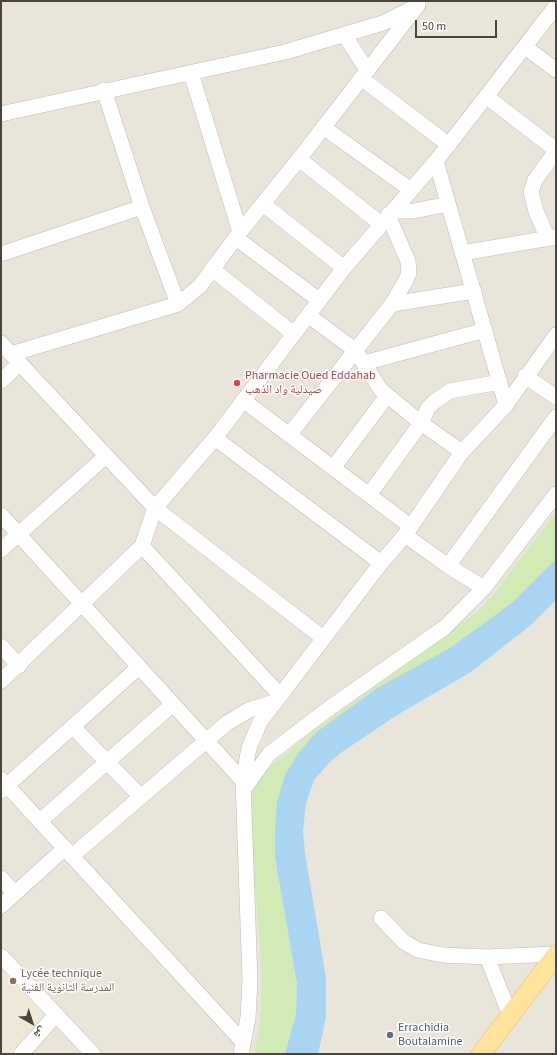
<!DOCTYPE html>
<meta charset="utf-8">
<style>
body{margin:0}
#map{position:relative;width:557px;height:1055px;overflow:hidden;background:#f6f3ec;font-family:"Source Sans 3","Noto Naskh Arabic",sans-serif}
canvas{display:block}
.frame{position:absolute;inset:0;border:2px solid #4b4439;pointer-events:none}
.north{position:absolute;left:12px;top:1003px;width:40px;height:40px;-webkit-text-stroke:3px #fff;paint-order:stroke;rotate:141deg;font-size:11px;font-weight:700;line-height:16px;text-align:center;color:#4b4439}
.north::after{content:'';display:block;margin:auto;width:14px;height:18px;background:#4b4439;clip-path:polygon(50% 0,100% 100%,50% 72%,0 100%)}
.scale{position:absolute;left:415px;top:20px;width:82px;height:18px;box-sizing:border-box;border:2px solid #4b4439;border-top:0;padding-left:5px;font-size:12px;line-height:14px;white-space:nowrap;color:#4b4439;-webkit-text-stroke:3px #fff;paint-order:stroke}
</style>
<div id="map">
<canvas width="557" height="1055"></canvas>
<div class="frame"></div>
<div class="north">ش</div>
<div class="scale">50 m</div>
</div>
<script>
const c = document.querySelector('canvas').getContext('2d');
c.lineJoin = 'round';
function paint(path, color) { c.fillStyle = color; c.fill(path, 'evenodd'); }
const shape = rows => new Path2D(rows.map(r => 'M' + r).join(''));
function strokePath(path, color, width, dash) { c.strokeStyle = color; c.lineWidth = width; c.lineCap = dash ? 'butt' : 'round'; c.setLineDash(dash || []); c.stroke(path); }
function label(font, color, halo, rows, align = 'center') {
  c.font = font + ' "Source Sans 3","Noto Naskh Arabic",sans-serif'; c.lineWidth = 3; c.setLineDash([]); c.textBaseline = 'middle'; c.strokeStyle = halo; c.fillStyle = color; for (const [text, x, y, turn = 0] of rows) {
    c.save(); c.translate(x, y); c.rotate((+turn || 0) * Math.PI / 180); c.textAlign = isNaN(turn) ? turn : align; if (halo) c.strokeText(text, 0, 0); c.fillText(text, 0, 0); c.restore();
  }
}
const residential = shape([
 [1,1,556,1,556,1054,1,1054]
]);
const education = shape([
 [1,955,48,1007,15,1054,1,1054]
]);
const green = shape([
 [556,512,556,559,513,602,450,648,380,687,275,829,275,857,297,984,296,1014,285,1054,254,1054,260,1025,262,977,249,803,261,774,316,729,477,612,494,594]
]);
const water = shape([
 [556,559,556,600,531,625,471,672,397,715,342,752,329,763,314,780,306,803,303,830,305,853,326,978,326,1017,318,1054,285,1054,296,1014,297,984,275,857,275,829,277,802,285,775,299,752,318,731,379,687,450,648,513,602]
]);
const minor = shape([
 [345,36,367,70],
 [525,47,556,70],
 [191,73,240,232],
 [361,78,449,145],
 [104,90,142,207,178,304],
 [487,97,556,150],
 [1,114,285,52,383,23,413,8],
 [323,127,411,190],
 [299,159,381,224],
 [436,161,506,405],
 [263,204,344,268],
 [393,211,414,211,448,204],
 [547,237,536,211,531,192,535,180,556,151],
 [236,238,319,300],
 [462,253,556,237],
 [1,254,142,207],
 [212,269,294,334],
 [392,304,474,291],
 [309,316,355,350,381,390,421,423,462,452],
 [1,343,155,508,323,638],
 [11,354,178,304,188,296,200,286,240,232,299,159,418,5],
 [364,363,485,330],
 [525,376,556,397],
 [1,381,20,363],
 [243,400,410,526],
 [289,435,392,304,405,282,409,273,408,261,388,215],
 [215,438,381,563],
 [333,468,387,396],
 [369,495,421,423,428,408,434,402,450,391,500,382],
 [1,515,243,781],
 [405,535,448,566,484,588],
 [142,546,279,694],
 [1,550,106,456],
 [448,566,556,417],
 [1,646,19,666],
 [1,681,142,546,155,508,215,438,344,268,436,161,556,6],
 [73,727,141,797],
 [1,779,243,1042],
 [244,789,269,754,328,709,444,628,484,588,556,494],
 [1,791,139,667],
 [40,821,173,704],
 [72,856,227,723,249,710,274,702],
 [1,878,14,893],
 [1,906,65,848],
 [381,918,404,942,418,950,442,955,487,957,556,954],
 [1,956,93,1054],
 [487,957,510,1015],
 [21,1054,56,1015],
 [241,1054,248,1018,250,981,243,781,249,748,260,722,381,563,405,535,462,452,506,405,556,335]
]);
const major = shape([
 [481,1054,556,955]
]);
const markers = [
 [237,383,4,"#e0444e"],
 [13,981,4,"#8d6e63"],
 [390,1035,4,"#5c6f8a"]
];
const healthNames = [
 ["Pharmacie Oued Eddahab",245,376],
 ["صيدلية واد الذهب",245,390]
];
const educationNames = [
 ["Lycée technique",21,974],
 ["المدرسة الثانوية الفنية",21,988]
];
const serviceNames = [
 ["Errachidia",398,1028],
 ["Boutalamine",398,1042]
];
paint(residential, '#eae5da');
paint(education, '#efe8d6');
paint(green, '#d2eab5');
paint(water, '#a9d4f2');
strokePath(minor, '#c2bbae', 16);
strokePath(major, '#e6c16a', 20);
strokePath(minor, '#fff', 15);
strokePath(major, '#ffe39c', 19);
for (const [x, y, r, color] of markers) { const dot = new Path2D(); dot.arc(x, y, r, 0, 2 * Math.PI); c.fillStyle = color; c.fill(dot); strokePath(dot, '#fff', 1.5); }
label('12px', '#be3a42', '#fff', healthNames, 'left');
label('12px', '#785e54', '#fff', educationNames, 'left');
label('12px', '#4e5e75', '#fff', serviceNames, 'left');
</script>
